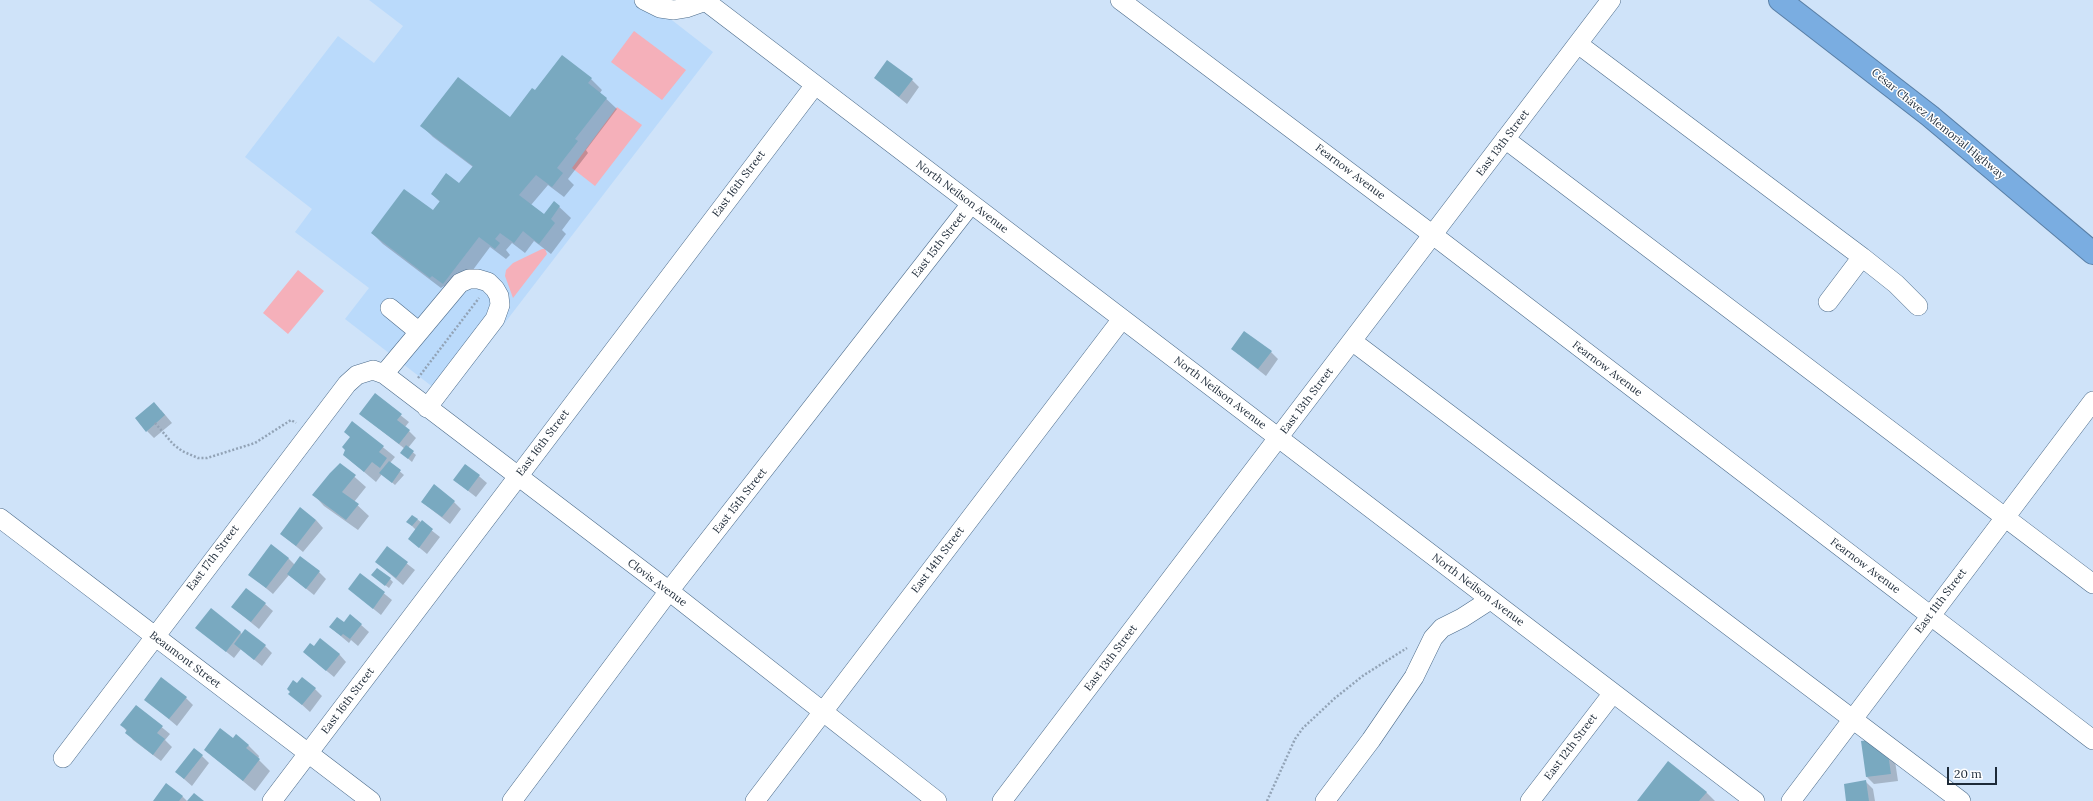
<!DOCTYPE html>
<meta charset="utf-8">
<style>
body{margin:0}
#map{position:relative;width:2093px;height:801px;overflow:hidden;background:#cfe3f9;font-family:Lora,serif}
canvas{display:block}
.scale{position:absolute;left:1947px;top:767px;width:50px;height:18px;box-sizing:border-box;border:2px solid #1d2a38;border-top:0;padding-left:5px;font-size:12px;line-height:14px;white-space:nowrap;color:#1d2a38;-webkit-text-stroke:3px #fff;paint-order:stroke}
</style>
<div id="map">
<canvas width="2093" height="801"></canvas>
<div class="scale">20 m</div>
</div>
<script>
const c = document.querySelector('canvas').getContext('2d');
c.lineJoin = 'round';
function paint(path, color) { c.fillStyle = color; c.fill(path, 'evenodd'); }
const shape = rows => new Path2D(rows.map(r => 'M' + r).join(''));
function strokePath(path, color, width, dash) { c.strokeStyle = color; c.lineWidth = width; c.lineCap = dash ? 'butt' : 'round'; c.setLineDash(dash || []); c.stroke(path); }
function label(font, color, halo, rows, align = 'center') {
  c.font = font + ' Lora,serif'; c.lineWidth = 3; c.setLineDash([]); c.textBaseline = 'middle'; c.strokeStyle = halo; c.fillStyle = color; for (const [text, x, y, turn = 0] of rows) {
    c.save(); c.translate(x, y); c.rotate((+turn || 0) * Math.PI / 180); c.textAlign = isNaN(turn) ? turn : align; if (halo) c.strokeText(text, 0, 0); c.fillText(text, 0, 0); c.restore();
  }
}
const built = shape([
 [369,0,646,0,713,52,447,398,345,319,369,288,295,232,312,209,245,157,338,36,374,63,403,26]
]);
const green = shape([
 [634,31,686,70,662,100,611,62],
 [617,107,642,125,595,186,572,168],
 [542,249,545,249,547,254,513,298,505,276,506,270,513,263],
 [298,270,324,291,288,334,263,313]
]);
const shadow = shape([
 [875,78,912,80,919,87,907,104],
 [591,79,602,90,600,93,617,109,586,150,588,153,568,179,574,185,564,197,548,185,531,205,545,215,554,202,571,218,562,230,566,234,551,254,534,241,525,253,512,243,506,250,510,255,506,259,490,247,455,294,444,286,441,288,383,244,372,233,433,212,440,202,432,194,459,185,473,167,433,137,422,126,511,118,535,92],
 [1232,349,1271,352,1278,359,1266,376],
 [375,395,409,422,405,427,416,438,408,448,416,455,412,462,405,456,405,449,360,414],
 [161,410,172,423,154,438,147,431],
 [352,422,395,457,390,463,404,475,395,485,382,474,376,482,344,455,351,438],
 [340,464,366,487,354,502,369,516,358,530,324,506,314,495],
 [466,465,487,483,476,497,454,480],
 [422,502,454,502,461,509,450,524],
 [417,519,440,537,427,554,409,539,416,530,408,522],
 [316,520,323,528,303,552,281,534],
 [387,548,415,570,403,585,376,562],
 [288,558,295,565,319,572,326,579,314,595,289,575,273,594,249,574],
 [360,574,392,600,381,615,349,589],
 [376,578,390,579,393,582,389,588],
 [265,604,273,611,259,629,232,607],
 [211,610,242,634,265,646,272,653,262,666,241,649,234,658,197,628],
 [351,616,369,632,358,646,351,640,349,643,330,627,344,624],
 [314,647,339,654,346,662,334,677,304,652],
 [297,684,315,689,322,696,310,712,290,694],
 [186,698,193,705,177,726,146,700],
 [136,706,170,734,165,740,172,747,161,761,133,740,122,725],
 [1871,741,1895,761,1898,781,1874,784,1867,777],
 [248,745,259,756,258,759,270,771,255,791,205,750],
 [202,756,209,763,192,786,176,772],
 [1865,781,1873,789,1875,801,1847,801],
 [167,785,183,797,187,801,154,801],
 [1706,792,1715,801,1639,801]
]);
const building = shape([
 [562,55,592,78,588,83,607,98,575,139,578,141,557,168,563,173,552,187,536,175,519,195,544,214,554,201,560,206,551,219,555,223,539,244,523,231,514,243,500,233,495,239,500,243,495,249,479,237,443,284,432,276,430,278,371,233,404,189,433,210,440,201,431,194,446,173,459,183,473,166,420,126,458,77,510,117,532,88,535,90],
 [887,60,913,79,899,97,874,78],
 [1244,331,1272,351,1258,369,1231,349],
 [375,393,402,414,397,420,410,430,399,444,359,414],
 [154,402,165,415,146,432,135,418],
 [352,421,384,446,379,452,387,458,380,468,372,462,364,472,343,455,345,450,342,447,350,437,344,432],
 [406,445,414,451,408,459,400,453],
 [389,461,401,470,392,483,379,473],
 [340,463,356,475,342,492,359,504,346,520,312,495,330,473],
 [465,464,480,475,468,491,453,480],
 [434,484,455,501,442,517,421,502],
 [300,507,316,520,296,546,280,534],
 [412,515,418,519,412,526,406,522],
 [422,520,433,529,419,548,408,539],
 [271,544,289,558,266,588,248,575],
 [387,546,408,562,396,578,375,562],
 [300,556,320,571,306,589,287,574],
 [377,568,391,578,385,586,371,575],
 [360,573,385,592,373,609,348,589],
 [246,588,266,603,251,622,231,607],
 [211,608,241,632,226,652,195,628],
 [350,614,362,624,350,639,343,634,341,636,329,627,337,617,344,622],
 [245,629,266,645,254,660,234,644],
 [320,638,340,654,326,671,303,652,310,643,314,646],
 [161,677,187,697,169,719,144,700],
 [302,677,316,688,302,705,288,694,290,692,287,689,293,680,297,683],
 [136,705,163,726,157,733,165,739,153,755,125,733,127,730,120,725],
 [220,728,233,738,236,734,249,745,246,748,260,759,243,781,204,750],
 [1871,740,1888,753,1891,774,1866,777,1861,741],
 [194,748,203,755,184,779,175,772],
 [1668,761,1707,792,1699,801,1637,801],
 [1866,780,1869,801,1846,801,1844,784],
 [166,783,183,796,179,801,153,801],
 [194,793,204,801,187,801]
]);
const path = shape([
 [418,378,479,298],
 [155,423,173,444,182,451,198,458,207,458,255,443,291,420,296,423],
 [1267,801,1295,739,1303,728,1335,698,1364,675,1407,648]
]);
const minor = shape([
 [644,0,660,8,674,10,686,8,706,1],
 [704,0,1755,801],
 [1120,0,1433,235,2093,740],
 [1578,44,1862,257,1896,284,1918,306],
 [1505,139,2093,584],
 [1828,302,1862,257],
 [390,308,418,331],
 [1352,341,1961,801],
 [384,374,460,283,469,279,478,279,488,282,495,289,499,296,500,305,495,319,427,408],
 [0,518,371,801],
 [63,758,347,384,357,375,373,370,384,374,669,591,937,801],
 [272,801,815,85],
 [512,801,669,591,971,204],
 [755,801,1122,319],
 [1002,801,1611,0],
 [1325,801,1371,740,1414,677,1433,638,1442,628,1462,618,1490,600],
 [1530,801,1613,693],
 [1791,801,2093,401]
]);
const highway = shape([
 [1780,0,1930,116,2093,253]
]);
const streetNames = [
 ["César Chávez Memorial Highway",1938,124,39],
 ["East 13th Street",1503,143,-53],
 ["Fearnow Avenue",1350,172,37],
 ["East 16th Street",739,184,-53],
 ["North Neilson Avenue",962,197,37],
 ["East 15th Street",939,245,-52],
 ["Fearnow Avenue",1607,369,37],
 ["North Neilson Avenue",1220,393,37],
 ["East 13th Street",1307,401,-53],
 ["East 16th Street",543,443,-53],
 ["East 15th Street",740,501,-52],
 ["East 17th Street",213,558,-53],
 ["East 14th Street",938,560,-53],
 ["Fearnow Avenue",1865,566,37],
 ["Clovis Avenue",657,583,37],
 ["North Neilson Avenue",1478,590,37],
 ["East 11th Street",1941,601,-53],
 ["East 13th Street",1111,658,-53],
 ["Beaumont Street",185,660,37],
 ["East 16th Street",348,701,-53],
 ["East 12th Street",1571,747,-53]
];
paint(built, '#badafb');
paint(green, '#f5b0ba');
paint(shadow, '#0003');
paint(building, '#79a9c0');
strokePath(minor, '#4c6b8a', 20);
strokePath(highway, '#597fa6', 24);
strokePath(path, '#92a3b6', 2.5, [2, 2]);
strokePath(minor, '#fff', 19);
strokePath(highway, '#7aade1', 22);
label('11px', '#1d2a38', '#fff', streetNames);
</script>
